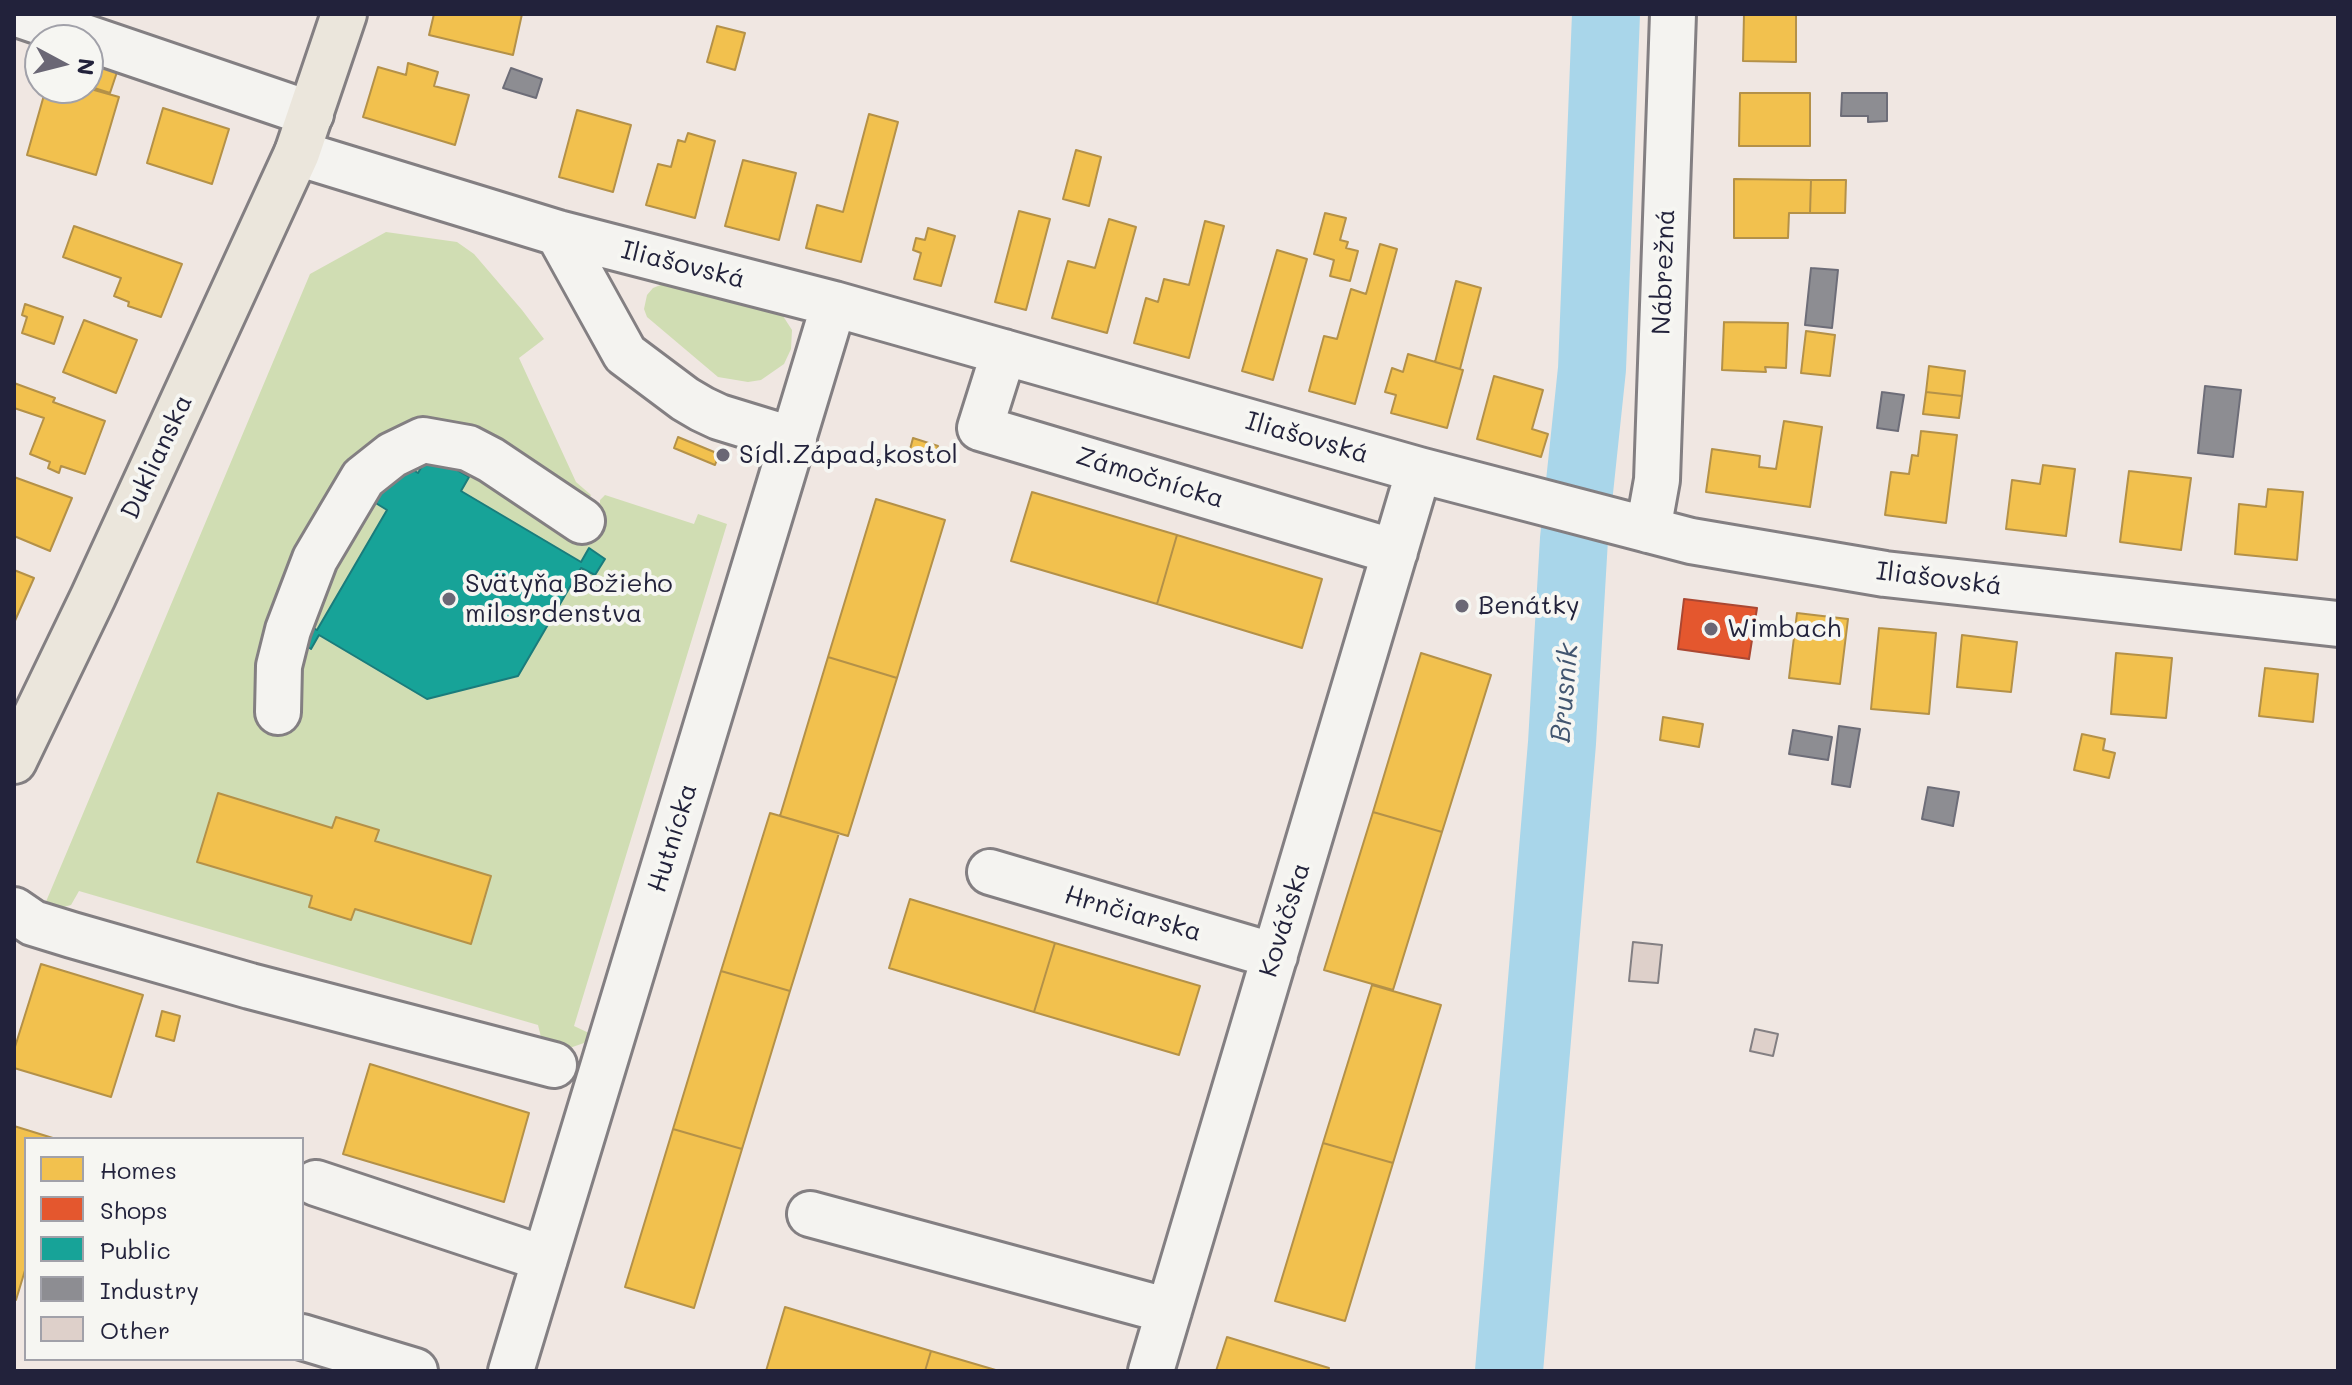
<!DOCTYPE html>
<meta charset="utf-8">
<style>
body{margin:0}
#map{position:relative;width:2352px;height:1385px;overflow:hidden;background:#f0e7e2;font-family:Mali,sans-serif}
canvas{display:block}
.frame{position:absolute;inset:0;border:16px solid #22223b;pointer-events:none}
.legend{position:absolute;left:24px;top:1137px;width:280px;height:224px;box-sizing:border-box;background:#f6f6f2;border:2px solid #a1a1a9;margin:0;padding:10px 14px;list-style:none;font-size:24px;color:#22223b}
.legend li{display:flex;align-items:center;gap:16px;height:40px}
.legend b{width:40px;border:2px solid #a1a1a9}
.north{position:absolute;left:24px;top:24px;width:80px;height:80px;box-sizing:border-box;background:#f6f6f2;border:2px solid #a1a1a9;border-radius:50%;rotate:97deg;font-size:22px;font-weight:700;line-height:32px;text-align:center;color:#22223b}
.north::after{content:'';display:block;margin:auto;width:28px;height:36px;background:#6a6775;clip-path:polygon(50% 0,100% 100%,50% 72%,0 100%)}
</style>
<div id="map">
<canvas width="2352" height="1385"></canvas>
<div class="frame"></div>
<ul class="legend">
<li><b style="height:22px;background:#f2c14e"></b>Homes</li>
<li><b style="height:22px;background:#e4572e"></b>Shops</li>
<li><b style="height:22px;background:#17a398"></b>Public</li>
<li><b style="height:22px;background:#8d8d92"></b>Industry</li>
<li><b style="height:22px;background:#ded0ca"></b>Other</li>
</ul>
<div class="north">N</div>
</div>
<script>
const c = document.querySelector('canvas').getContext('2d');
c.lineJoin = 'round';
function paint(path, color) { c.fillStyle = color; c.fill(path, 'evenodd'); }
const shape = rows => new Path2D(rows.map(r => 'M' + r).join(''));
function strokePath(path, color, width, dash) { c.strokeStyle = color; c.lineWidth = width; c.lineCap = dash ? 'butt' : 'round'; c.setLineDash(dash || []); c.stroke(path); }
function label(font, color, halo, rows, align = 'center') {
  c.font = font + ' Mali,sans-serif'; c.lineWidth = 8; c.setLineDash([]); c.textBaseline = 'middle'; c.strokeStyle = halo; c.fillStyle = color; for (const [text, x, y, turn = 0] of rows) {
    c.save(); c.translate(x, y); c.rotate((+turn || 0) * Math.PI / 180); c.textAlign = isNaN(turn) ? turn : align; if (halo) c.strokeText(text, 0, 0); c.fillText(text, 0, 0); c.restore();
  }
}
const green = shape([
 [386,232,457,242,474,254,522,310,544,339,519,358,576,482,591,495,581,513,600,515,600,500,605,495,694,524,698,514,727,524,574,1026,591,1034,584,1043,561,1051,542,1041,538,1025,79,891,71,905,56,909,45,904,310,274],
 [668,282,783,316,792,330,791,349,784,364,761,380,748,382,718,377,647,317,644,309,647,295,653,288]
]);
const homes = shape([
 [434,14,522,14,513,55,429,35,434,14],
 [1744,14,1796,14,1796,62,1743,61,1744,14],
 [717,26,745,33,735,70,707,62,717,26],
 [88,56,119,66,110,93,88,86,88,56],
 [408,63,438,72,434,86,469,95,455,145,363,117,378,67,406,75,408,63],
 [46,88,87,88,119,97,96,175,27,155,46,88],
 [1740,93,1810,93,1810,146,1739,146,1740,93],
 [163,108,229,129,212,184,147,163,163,108],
 [577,110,631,125,613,192,559,177,577,110],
 [869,114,898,122,861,262,806,248,817,205,843,212,869,114],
 [688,133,715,141,695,218,646,205,658,164,671,167,678,140,685,142,688,133],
 [1076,150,1101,157,1089,206,1063,199,1076,150],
 [743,160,796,173,779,240,725,226,743,160],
 [1734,179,1811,180,1810,213,1789,213,1788,238,1734,238,1734,179],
 [1811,180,1846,180,1845,213,1810,213,1811,180],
 [1019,211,1050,219,1026,310,995,302,1019,211],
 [1325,213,1346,218,1340,240,1348,242,1346,248,1358,251,1350,281,1330,276,1334,260,1314,254,1325,213],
 [1109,219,1136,227,1107,333,1052,318,1068,261,1095,268,1109,219],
 [1205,221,1224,226,1189,358,1134,343,1146,298,1158,302,1164,279,1189,285,1205,221],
 [74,226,182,264,161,317,128,306,129,302,114,296,121,278,63,257,74,226],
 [928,228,955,236,941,286,914,279,921,253,913,250,916,238,925,240,928,228],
 [1380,244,1397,249,1355,404,1309,391,1324,336,1337,339,1351,289,1366,294,1380,244],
 [1277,250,1307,259,1273,380,1242,371,1277,250],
 [1456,281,1481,288,1460,369,1435,362,1456,281],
 [25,304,63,317,54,344,22,333,27,317,22,315,25,304],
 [84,320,137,340,116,393,63,372,84,320],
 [1724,322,1788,323,1786,368,1765,367,1766,372,1722,370,1724,322],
 [1806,331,1835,335,1830,376,1801,373,1806,331],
 [1408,354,1463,370,1447,428,1391,413,1396,395,1385,392,1392,368,1403,372,1408,354],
 [1929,366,1965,371,1962,396,1926,392,1929,366],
 [1494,376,1543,390,1532,429,1548,434,1541,457,1477,439,1494,376],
 [14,383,55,398,53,402,105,421,85,474,61,466,59,473,48,468,50,462,30,454,44,418,14,408,14,383],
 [1926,392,1962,396,1959,418,1923,414,1926,392],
 [1784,421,1822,427,1810,507,1706,492,1712,449,1760,456,1759,467,1776,469,1784,421],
 [1921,431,1957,435,1946,523,1885,515,1891,472,1909,474,1912,455,1918,456,1921,431],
 [678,437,719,454,715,465,674,448,678,437],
 [913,438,938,446,932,464,908,457,913,438],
 [2043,465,2075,469,2066,536,2006,529,2012,480,2040,484,2043,465],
 [2129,471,2191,478,2181,550,2120,542,2129,471],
 [14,477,72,498,50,551,14,536,14,477],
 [2268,489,2303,492,2297,560,2235,554,2239,504,2266,507,2268,489],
 [1032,492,1177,535,1157,604,1011,561,1032,492],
 [876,499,945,520,897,678,828,657,876,499],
 [1177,535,1322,579,1302,648,1157,604,1177,535],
 [14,570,34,578,14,623,14,570],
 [1797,613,1848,619,1840,684,1789,678,1797,613],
 [1879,628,1936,633,1929,714,1871,709,1879,628],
 [1962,635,2017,642,2011,692,1957,687,1962,635],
 [1421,653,1491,675,1442,832,1373,812,1421,653],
 [2116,653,2172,658,2166,718,2111,714,2116,653],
 [828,657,897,678,848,836,780,816,828,657],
 [2265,668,2318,674,2313,722,2259,716,2265,668],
 [1663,717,1703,724,1699,747,1660,740,1663,717],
 [2082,734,2105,739,2103,750,2115,753,2109,778,2074,770,2082,734],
 [218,793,332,828,336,817,379,830,375,841,491,876,471,944,355,909,351,920,309,907,312,896,197,862,218,793],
 [1373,812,1442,832,1393,990,1324,970,1373,812],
 [770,813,839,833,790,991,721,971,770,813],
 [910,899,1055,943,1034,1012,889,968,910,899],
 [1055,943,1200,986,1179,1055,1034,1012,1055,943],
 [41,964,143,995,111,1097,14,1068,14,1050,41,964],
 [721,971,790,991,742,1149,673,1129,721,971],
 [1372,985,1441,1005,1393,1163,1323,1143,1372,985],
 [162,1011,180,1016,174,1041,156,1036,162,1011],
 [370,1064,529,1113,504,1202,343,1154,370,1064],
 [14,1126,56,1139,26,1139,26,1267,16,1300,14,1299,14,1126],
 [673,1129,742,1149,694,1308,625,1287,673,1129],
 [1323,1143,1393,1163,1345,1321,1275,1301,1323,1143],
 [785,1307,931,1351,925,1371,766,1371,785,1307],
 [1227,1337,1329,1368,1328,1371,1216,1371,1227,1337],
 [931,1351,999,1371,925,1371,931,1351]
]);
const shops = shape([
 [1684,599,1757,608,1749,659,1678,649,1684,599]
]);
const public = shape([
 [429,454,469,477,461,491,581,562,589,548,605,559,595,575,581,568,518,676,427,699,319,635,311,649,294,638,303,622,317,630,387,510,374,502,398,461,418,473,429,454]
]);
const industry = shape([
 [511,68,542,79,536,98,503,88,511,68],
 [1842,93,1887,93,1887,121,1868,122,1868,116,1841,116,1842,93],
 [1811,268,1838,270,1832,328,1805,325,1811,268],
 [2205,386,2241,390,2233,457,2198,453,2205,386],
 [1882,392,1904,395,1898,431,1877,428,1882,392],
 [1839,726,1860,729,1850,787,1832,784,1839,726],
 [1793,730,1832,737,1828,760,1789,754,1793,730],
 [1928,787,1959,792,1953,826,1922,819,1928,787]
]);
const river = shape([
 [1509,1371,1562,743,1574,539,1592,369,1606,14]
]);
const building = shape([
 [1633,942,1662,945,1658,983,1629,981,1633,942],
 [1755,1029,1778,1034,1773,1056,1750,1051,1755,1029]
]);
const minor = shape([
 [17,14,311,114],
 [297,153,558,233,834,304,1419,470,1691,541,1885,574,2338,624],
 [558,233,625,354,685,399,702,409,719,417,794,440],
 [1004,352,980,428,1395,552],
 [1648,530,1657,480,1673,14],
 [278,712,279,666,288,630,315,559,363,478,392,455,423,440,468,448,491,460,582,521],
 [990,872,1275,956],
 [14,910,33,923,72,935,250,986,554,1065],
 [316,1183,545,1259],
 [810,1214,1169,1311],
 [302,1337,415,1371],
 [511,1371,834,304],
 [1151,1371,1419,470]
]);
const major = shape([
 [14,761,93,597,297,153,344,14]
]);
const markers = [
 [723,455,8,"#6a6775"],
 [449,599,8,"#6a6775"],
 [1462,606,8,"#6a6775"],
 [1711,629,8,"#6a6775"]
];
const streetNames = [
 ["Iliašovská",683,265,14],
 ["Nábrežná",1664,272,-88],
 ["Iliašovská",1307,438,16],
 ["Duklianska",157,457,-65],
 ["Zámočnícka",1150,478,17],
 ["Iliašovská",1939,579,7],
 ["Hutnícka",673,838,-73],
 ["Hrnčiarska",1133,914,16],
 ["Kováčska",1285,920,-73]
];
const poiNames = [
 ["Sídl.Západ,kostol",739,455],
 ["Svätyňa Božieho",465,584],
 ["milosrdenstva",465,614],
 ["Benátky",1478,606],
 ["Wimbach",1727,629]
];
const waterNames = [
 ["Brusník",1565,693,-85]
];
paint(green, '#d0ddb3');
paint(homes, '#f2c14e');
strokePath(homes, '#b49148', 2);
paint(shops, '#e4572e');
strokePath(shops, '#aa4732', 2);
paint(public, '#17a398');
strokePath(public, '#1a7c7c', 2);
paint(industry, '#8d8d92');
strokePath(industry, '#6d6d78', 2);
strokePath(river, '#a9d6ea', 68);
paint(building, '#ded0ca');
strokePath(building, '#837f82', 2);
strokePath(minor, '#837f82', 50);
strokePath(major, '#837f82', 50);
strokePath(minor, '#f4f3f0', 44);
strokePath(major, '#ebe6dc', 44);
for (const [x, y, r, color] of markers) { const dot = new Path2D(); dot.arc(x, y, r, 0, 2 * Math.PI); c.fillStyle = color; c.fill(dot); strokePath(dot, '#f6f6f2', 3); }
label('26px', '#22223b', '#f6f6f2', streetNames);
label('26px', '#22223b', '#f6f6f2', poiNames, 'left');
label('italic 28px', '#425670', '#f6f6f2', waterNames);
</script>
